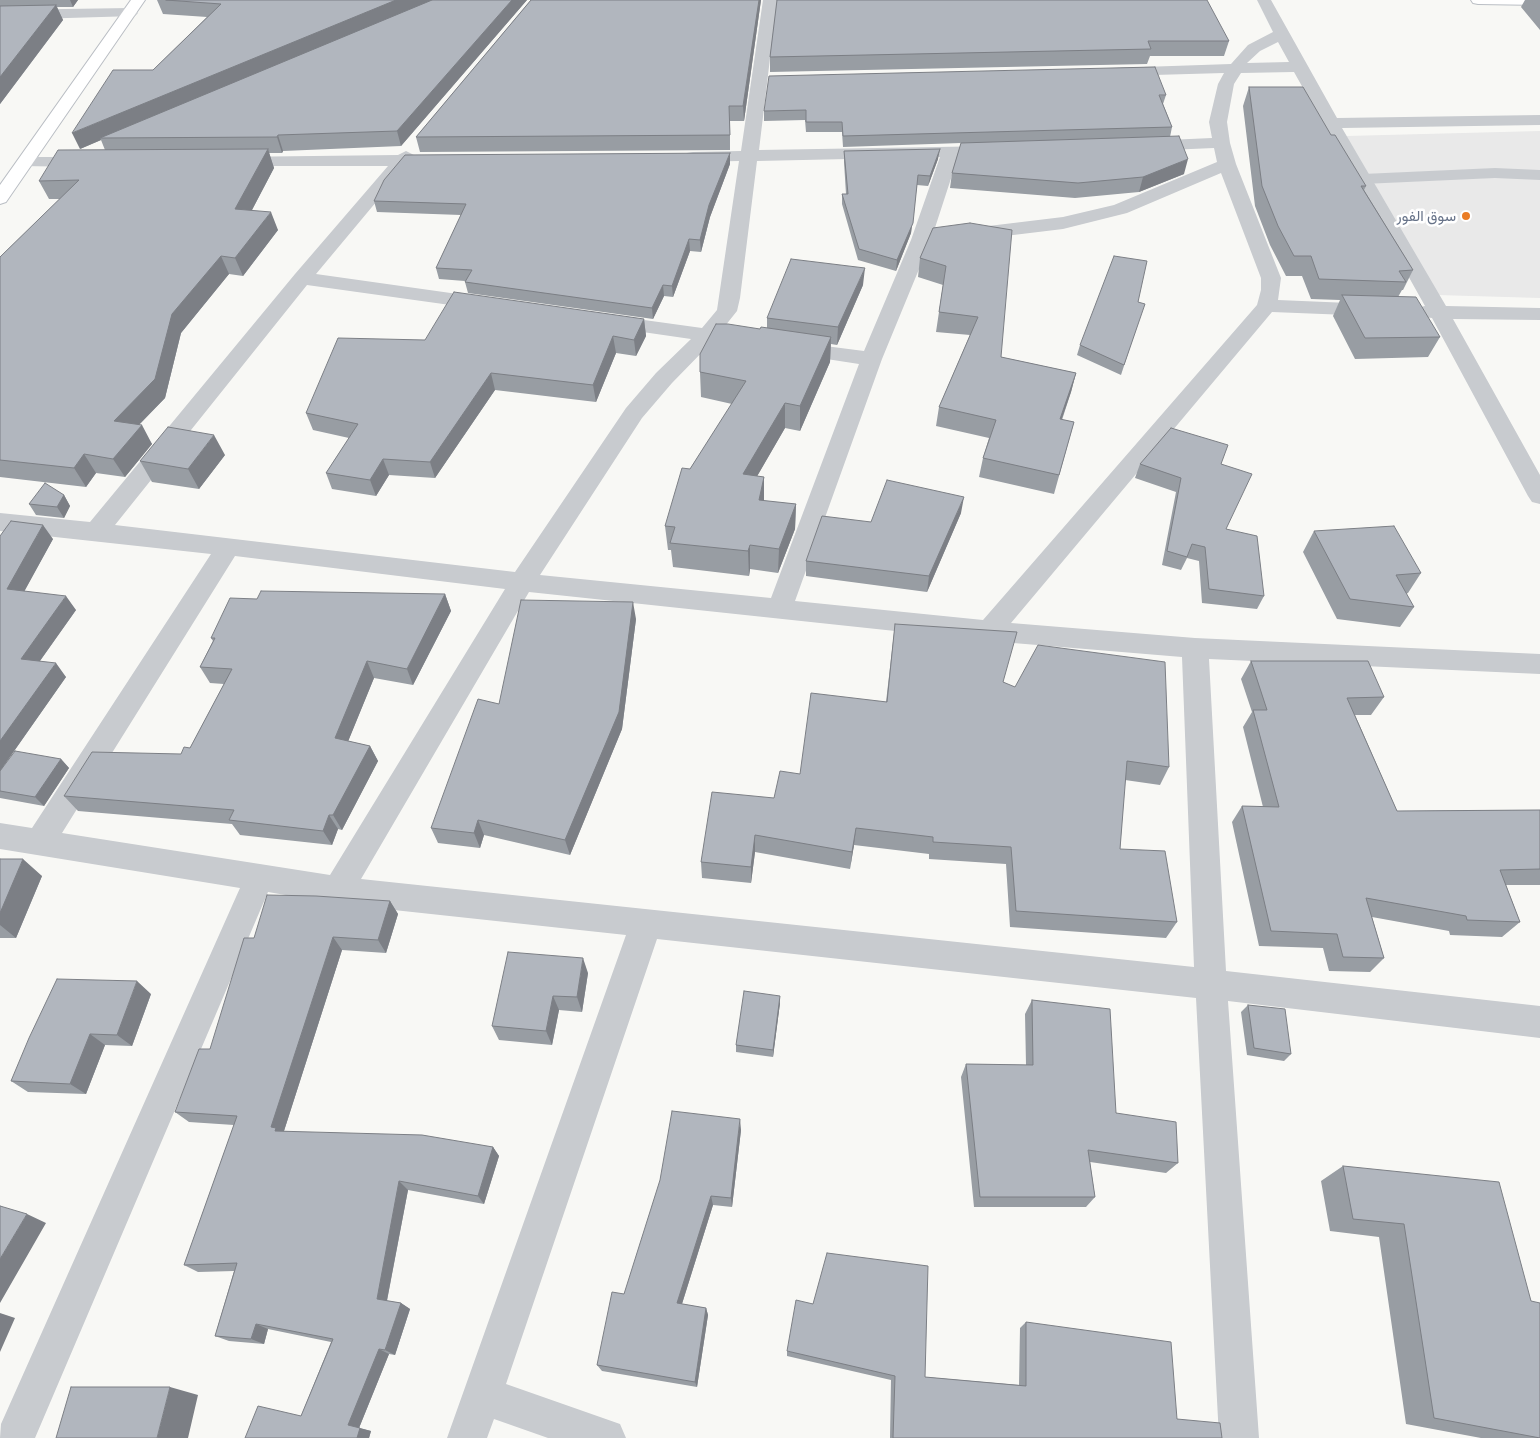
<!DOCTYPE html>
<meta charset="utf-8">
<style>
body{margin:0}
canvas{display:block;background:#f8f8f5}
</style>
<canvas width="1540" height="1438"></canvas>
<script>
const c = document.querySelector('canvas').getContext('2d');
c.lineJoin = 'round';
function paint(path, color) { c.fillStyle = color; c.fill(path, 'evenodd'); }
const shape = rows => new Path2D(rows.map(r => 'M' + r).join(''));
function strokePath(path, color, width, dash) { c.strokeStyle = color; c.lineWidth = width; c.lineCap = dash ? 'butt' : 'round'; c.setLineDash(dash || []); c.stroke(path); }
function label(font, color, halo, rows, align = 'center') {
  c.font = font + ' Ubuntu,Vazirmatn,sans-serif'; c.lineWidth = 5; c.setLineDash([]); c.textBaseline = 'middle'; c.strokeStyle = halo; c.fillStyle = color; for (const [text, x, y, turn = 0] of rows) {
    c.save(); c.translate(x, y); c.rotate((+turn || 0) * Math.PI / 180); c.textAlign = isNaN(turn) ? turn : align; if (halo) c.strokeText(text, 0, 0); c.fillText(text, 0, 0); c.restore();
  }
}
const built = shape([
 [1540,131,1540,298,1437,295,1346,136]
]);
const lane = shape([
 [1495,168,1540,170,1540,180,1495,178,1363,184,1357,183,1354,179,1357,175,1363,174,1495,168]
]);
const street = shape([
 [763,0,777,0,759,150,995,146,1001,147,1004,151,1001,155,995,156,958,157,931,240,882,359,795,601,983,620,1257,305,1261,290,1261,278,1221,173,1127,213,1063,229,972,240,965,238,963,234,965,230,972,228,1063,217,1114,205,1217,162,1214,148,1145,151,1139,150,1136,146,1139,142,1145,141,1212,138,1209,122,1218,84,1224,73,1119,76,1113,74,1111,71,1113,68,1231,64,1248,45,1273,32,1257,0,1271,0,1337,118,1540,115,1540,125,1342,128,1446,306,1540,308,1540,320,1453,319,1540,475,1540,504,1532,502,1528,496,1432,318,1416,316,1413,312,1416,308,1425,306,1294,72,1241,73,1234,84,1227,122,1230,143,1236,164,1281,278,1278,300,1373,304,1380,306,1383,310,1380,314,1373,316,1272,312,1011,623,1195,638,1540,654,1540,674,1209,659,1226,971,1540,1006,1540,1038,1228,1001,1259,1438,1219,1438,1196,998,657,939,506,1384,620,1424,626,1438,548,1438,494,1419,487,1438,447,1438,626,935,338,904,268,892,35,1438,0,1438,1,1424,240,888,0,849,0,823,32,828,211,554,0,531,0,513,90,522,295,274,388,166,235,166,229,165,226,161,229,157,398,155,406,151,414,155,437,155,443,156,446,160,443,164,437,165,407,165,316,274,486,298,493,300,496,304,493,308,486,310,307,285,115,525,515,572,626,408,656,373,691,339,608,327,601,325,598,321,601,317,608,315,702,328,717,310,739,161,693,162,687,161,684,157,687,153,693,152,741,151,763,0],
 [1278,42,1289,62,1247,63,1260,51,1278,42],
 [940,157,911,240,864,351,794,342,787,343,784,348,787,353,794,354,859,364,771,598,540,575,642,418,672,383,712,342,721,343,728,341,731,337,728,333,721,331,737,311,740,298,757,161,940,157],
 [235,556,505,589,330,875,62,833,235,556],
 [529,592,989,641,1182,657,1194,967,361,879,529,592],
 [130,8,135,10,138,13,135,16,0,20,0,10,130,8],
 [26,157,87,157,93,158,96,162,93,166,87,167,20,166,17,162,20,158,26,157]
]);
const secondary = shape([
 [131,0,145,0,6,202,0,204,0,185,131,0],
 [1471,0,1540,0,1540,5,1478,4,1473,3,1471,0]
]);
const wall = shape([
 [0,0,78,0,73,7,57,7,63,20,0,104],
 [157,0,527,0,401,146,283,151,282,153,269,153,274,168,252,210,278,230,243,276,229,274,181,333,165,398,139,425,152,444,125,477,96,473,86,487,0,477,0,257,60,199,49,199,39,181,105,150,101,140,80,149,153,70,207,17,163,14],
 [531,0,761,0,744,121,730,121,730,150,420,152,416,137],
 [777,0,1229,41,1224,56,1150,56,1147,64,770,72,770,57],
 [1525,0,1540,0,1540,30,1521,7],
 [1249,87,1331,135,1366,186,1364,190,1413,270,1403,290,1402,290,1398,297,1440,337,1428,357,1355,359,1333,316,1340,300,1311,299,1302,276,1286,276,1270,245,1255,206,1243,106],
 [1166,95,1163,104,1172,127,1170,137,1184,174,1139,192,1075,198,950,188,952,173,961,143,843,147,842,132,806,132,805,120,764,121,764,111],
 [844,151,938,159,928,186,917,185,911,233,896,271,858,260,842,204,842,194,846,194,844,162],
 [730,164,710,217,701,252,690,251,673,297,664,296,653,319,468,293,465,282,465,281,439,279,436,268,461,215,377,212,374,201],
 [933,228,1001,357,1076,373,1071,392,1062,420,1074,422,1054,494,979,477,983,458,989,438,936,426,939,407,970,335,936,332,943,285,918,277,920,258],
 [863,285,837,345,831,344,830,362,800,431,785,428,757,476,764,477,764,501,796,504,795,529,778,573,750,569,749,576,673,567,671,550,668,550,665,526,690,469,732,404,701,397,700,372,760,329,767,328,767,318],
 [1138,302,1141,314,1121,375,1077,355,1080,345],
 [644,319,646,336,636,356,616,353,596,402,495,390,435,478,389,475,376,496,332,489,326,473,349,438,313,430,306,413,425,340],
 [225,455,199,489,152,482,140,461],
 [1140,464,1221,464,1226,529,1264,596,1257,609,1202,603,1199,561,1187,558,1181,570,1162,565,1176,492,1135,478],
 [64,495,70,506,64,518,36,515,29,504],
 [961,513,927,592,806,576,806,561,871,522],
 [1314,531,1421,573,1408,593,1406,594,1414,607,1400,627,1337,619,1303,552],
 [0,536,53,539,24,591,76,610,40,661,66,677,3,767,61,759,69,768,44,806,0,798],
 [445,594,451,611,413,685,374,678,348,741,370,746,378,761,342,830,338,829,332,845,240,835,232,824,78,811,64,796,181,754,190,748,224,684,210,683,200,667,213,641,211,638,257,599],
 [636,619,622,729,570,855,484,835,480,848,438,843,431,828,499,704],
 [895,624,1003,682,1169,767,1160,785,1125,780,1120,849,1177,922,1166,938,1010,927,1006,864,929,859,929,854,854,845,850,869,755,852,751,883,702,878,701,862,774,798,800,774,886,702],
 [1251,661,1384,697,1371,715,1355,715,1397,811,1540,810,1540,885,1506,885,1520,922,1502,937,1450,935,1449,931,1372,917,1384,958,1370,972,1329,971,1323,948,1259,946,1232,822,1242,806,1263,807,1243,727,1252,712,1241,679],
 [0,859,42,876,16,938,0,938],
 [390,901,398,914,386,953,342,950,284,1131,493,1147,499,1156,484,1204,408,1190,387,1301,401,1303,410,1309,395,1355,389,1354,359,1428,371,1431,369,1438,245,1438,301,1416,331,1342,268,1329,264,1344,229,1341,215,1336,234,1271,198,1272,184,1265,234,1125,189,1122,175,1112,210,1049,254,938],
 [588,973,582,1012,559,1010,552,1045,499,1040,492,1026],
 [151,994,132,1046,105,1045,86,1094,28,1092,11,1081],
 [1032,1000,1116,1113,1178,1163,1166,1173,1090,1162,1095,1197,1086,1207,974,1207,961,1077,966,1064,1026,1065,1025,1014],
 [780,1003,773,1057,736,1052,736,1045],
 [1248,1005,1291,1054,1284,1061,1247,1055,1241,1012],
 [741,1130,732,1207,713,1205,682,1304,706,1308,708,1315,697,1387,602,1371,597,1365,624,1294],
 [1343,1166,1531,1301,1540,1438,1481,1438,1406,1424,1379,1237,1330,1231,1321,1181],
 [1026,1322,1177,1419,1222,1438,890,1438,891,1380,787,1356,787,1351,925,1377,1019,1385,1020,1328]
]);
const shadedWall = shape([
 [70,0,78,0,73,7],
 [396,0,435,0,100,138,101,140,80,149,72,133],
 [512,0,527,0,401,146,397,131],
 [759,0,761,0,744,121,743,106],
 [56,5,63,20,0,104,0,77],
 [278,135,283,151,282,153,277,137],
 [268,149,274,168,243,227,235,209],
 [940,149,938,159,928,186,930,176],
 [730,153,730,164,710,217,701,252,700,240,709,205],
 [1188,159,1184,174,1139,192,1143,177],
 [918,175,911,233,896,271,897,260],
 [271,212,278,230,243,276,235,258],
 [689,239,690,251,673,297,672,286],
 [221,256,229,274,181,333,165,398,125,439,114,421,172,314],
 [865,268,863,285,837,345,838,327],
 [663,285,664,296,653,319,652,308],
 [644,319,646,336,636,356,634,340],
 [613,336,616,353,596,402,593,385],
 [831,337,830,362,800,431,800,406],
 [491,373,495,390,435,478,430,462],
 [1076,373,1071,392,1055,438,1060,419],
 [785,403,785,428,744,499,743,474],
 [142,425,152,444,125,477,113,459],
 [214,435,225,455,199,489,188,469],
 [84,454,96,473,86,487,74,468],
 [383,459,389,475,376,496,370,480],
 [764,477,764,501,759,500],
 [64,495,70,506,64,518,57,507],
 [964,497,961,513,927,592,929,576],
 [796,504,795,529,778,573,779,549],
 [43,525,53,539,18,603,7,589],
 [750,545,750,569,749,576,748,551],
 [445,594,451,611,413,685,407,669],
 [66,596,76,610,32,672,21,659],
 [633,602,636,619,622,729,570,855,565,840],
 [367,661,374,678,343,754,335,738],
 [56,663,66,677,0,771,0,741],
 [370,746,378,761,342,830,333,815],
 [61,759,69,768,44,806,35,797],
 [329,815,338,829,332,845,323,831],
 [478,820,484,835,480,848,474,833],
 [856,828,854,845,850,869,852,852],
 [755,835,755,852,751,883,751,867],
 [23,859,42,876,16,938,0,925,0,913],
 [390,901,398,914,386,953,378,940],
 [333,937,342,950,283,1134,275,1131,271,1127],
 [583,958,588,973,582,1012,577,997],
 [137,981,151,994,132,1046,117,1035],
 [553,996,559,1010,552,1045,546,1031],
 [780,996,780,1003,773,1057,773,1050],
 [90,1034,105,1045,86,1094,70,1084],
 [740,1119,741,1130,732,1207,731,1198],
 [493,1147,499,1156,484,1204,478,1196],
 [399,1181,408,1190,386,1305,377,1299],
 [711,1196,713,1205,680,1310,677,1303],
 [27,1214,46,1223,0,1303,0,1259],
 [401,1303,410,1309,395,1355,385,1350],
 [706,1308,708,1315,697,1387,695,1382],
 [0,1313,15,1318,0,1352],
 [256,1324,268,1329,264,1344,251,1339],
 [379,1349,389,1354,359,1428,348,1425],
 [170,1387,198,1395,188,1438,157,1438],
 [360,1428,371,1431,369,1438,357,1438]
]);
const building = shape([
 [166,0,396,0,72,133,113,70,153,70,221,4,166,0],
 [432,0,512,0,397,131,278,135,277,137,100,138,432,0],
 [531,0,759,0,743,106,729,106,730,135,416,137,531,0],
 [777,0,1207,0,1229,41,1148,41,1151,49,770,57,777,0],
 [56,5,0,77,0,6,56,5],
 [1155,67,1166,95,1159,95,1172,127,843,136,842,122,806,122,806,110,764,111,769,76,1155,67],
 [1249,87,1303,87,1331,135,1335,135,1366,186,1361,186,1413,270,1399,271,1406,282,1319,279,1311,256,1294,256,1278,226,1262,186,1249,87],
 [1179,136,1188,159,1143,177,1078,183,952,173,961,143,1179,136],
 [268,149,235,209,271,212,235,258,221,256,172,314,155,379,114,421,142,425,113,459,84,454,74,468,0,460,0,257,79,180,39,181,58,150,268,149],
 [940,149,930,176,918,175,913,223,897,260,859,249,842,194,848,194,844,151,940,149],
 [730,153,709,205,700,240,689,239,672,286,663,285,652,308,465,282,472,270,436,268,466,204,374,201,384,180,405,155,730,153],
 [970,223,1012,230,1001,357,1076,373,1060,419,1074,422,1059,475,983,458,996,420,939,407,978,317,939,312,946,266,920,258,933,228,970,223],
 [1114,256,1147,261,1138,302,1145,304,1124,365,1080,345,1114,256],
 [791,259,865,268,838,327,767,318,791,259],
 [454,292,644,319,634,340,613,336,593,385,491,373,430,462,383,459,370,480,326,473,358,424,306,413,338,338,425,340,454,292],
 [1342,295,1416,297,1440,337,1365,338,1342,295],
 [716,324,728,324,760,329,761,327,831,337,800,406,785,403,743,474,764,477,759,500,796,504,779,549,750,545,748,551,670,543,675,527,665,526,682,468,690,469,746,381,700,372,700,354,716,324],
 [168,427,214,435,188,469,140,461,168,427],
 [1171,428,1228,445,1221,464,1252,474,1226,529,1257,536,1264,596,1209,589,1205,547,1192,544,1187,557,1167,551,1181,478,1140,464,1171,428],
 [887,480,964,497,929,576,806,561,822,516,871,522,887,480],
 [45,483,64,495,57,507,29,504,45,483],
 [11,521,43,525,7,589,66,596,21,659,56,663,0,741,0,536,11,521],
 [1394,526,1421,573,1396,575,1414,607,1350,599,1314,531,1394,526],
 [261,591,445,594,407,669,367,661,335,738,370,746,333,815,329,815,323,831,229,820,234,810,64,796,92,752,181,754,184,747,190,748,232,669,200,667,215,638,211,638,230,598,257,599,261,591],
 [521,600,633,602,619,712,565,840,478,820,474,833,431,828,478,699,499,704,521,600],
 [895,624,1017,632,1003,682,1015,687,1038,645,1165,662,1169,767,1127,761,1120,849,1165,851,1177,922,1016,911,1011,847,933,842,933,837,856,828,852,852,755,835,751,867,701,862,712,792,774,798,780,771,800,774,811,693,887,702,895,624],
 [1251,661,1368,661,1384,697,1347,698,1397,811,1540,810,1540,869,1500,870,1520,922,1467,920,1466,916,1366,898,1384,958,1343,957,1337,934,1271,931,1242,806,1279,807,1253,710,1267,710,1251,661],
 [15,751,61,759,35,797,0,791,0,771,15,751],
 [0,859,23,859,0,913,0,859],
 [267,895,316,896,390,901,378,940,333,937,271,1127,276,1128,275,1131,422,1135,493,1147,478,1196,399,1181,377,1299,401,1303,385,1350,379,1349,348,1425,360,1428,357,1438,245,1438,258,1406,301,1416,333,1339,256,1324,251,1339,215,1336,237,1263,184,1265,237,1116,175,1112,199,1049,210,1049,244,938,254,938,267,895],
 [508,952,583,958,577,997,553,996,546,1031,492,1026,508,952],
 [57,979,137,981,117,1035,90,1034,70,1084,11,1081,29,1038,57,979],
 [744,991,780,996,773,1050,736,1045,744,991],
 [1032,1000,1110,1009,1116,1113,1176,1122,1178,1163,1088,1150,1095,1197,980,1197,966,1064,1033,1065,1032,1000],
 [1248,1005,1285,1009,1291,1054,1254,1048,1248,1005],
 [672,1111,740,1119,731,1198,711,1196,677,1303,706,1308,695,1382,597,1365,612,1292,624,1294,660,1180,672,1111],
 [1343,1166,1499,1182,1531,1301,1540,1303,1540,1438,1434,1418,1404,1224,1353,1219,1343,1166],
 [0,1206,27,1214,0,1259,0,1206],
 [827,1253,928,1266,925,1377,1026,1386,1026,1322,1171,1342,1177,1419,1220,1423,1222,1438,893,1438,895,1376,787,1351,796,1300,813,1304,827,1253],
 [71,1387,170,1387,157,1438,56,1438,71,1387]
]);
const markers = [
 [1466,216,5,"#ea7c24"]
];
const farPoinames = [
 ["سوق الفور",1456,216]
];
paint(built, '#e9e9e9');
strokePath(secondary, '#babec4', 2);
paint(lane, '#c8cbcf');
paint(street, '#c8cbcf');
paint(secondary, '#fff');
paint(wall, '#989da3');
paint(shadedWall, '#7c7f85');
paint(building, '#b1b6be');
strokePath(building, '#7c7f85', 1);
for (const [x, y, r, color] of markers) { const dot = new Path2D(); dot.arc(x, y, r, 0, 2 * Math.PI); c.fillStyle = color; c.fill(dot); strokePath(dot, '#fff', 2); }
label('15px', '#667288', '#fff', farPoinames, 'right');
</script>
